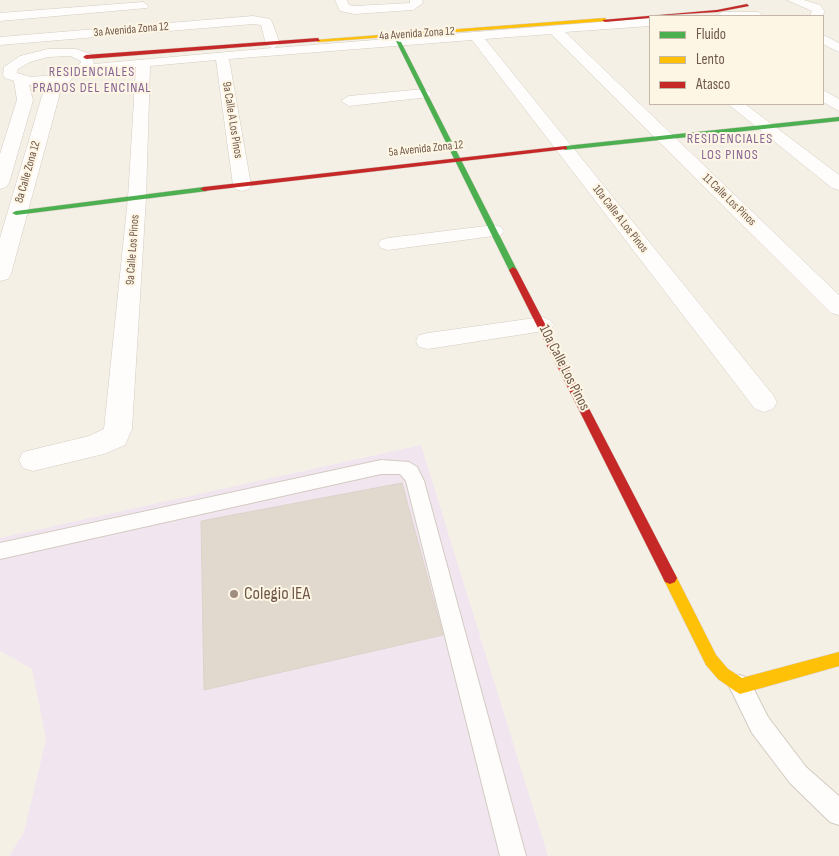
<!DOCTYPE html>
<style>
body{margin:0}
#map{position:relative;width:839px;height:856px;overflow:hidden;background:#f5f0e6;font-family:"Sofia Sans Condensed",sans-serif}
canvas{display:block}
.legend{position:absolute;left:649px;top:15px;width:175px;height:90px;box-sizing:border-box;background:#fef6e5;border:1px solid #c5b7a7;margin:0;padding:6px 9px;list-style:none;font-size:15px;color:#705849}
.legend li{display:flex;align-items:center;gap:10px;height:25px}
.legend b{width:25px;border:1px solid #c5b7a7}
</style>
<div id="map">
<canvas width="839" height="856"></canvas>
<ul class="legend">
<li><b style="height:6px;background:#4caf50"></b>Fluido</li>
<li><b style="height:6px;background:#ffc107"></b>Lento</li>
<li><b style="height:6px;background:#c62828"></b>Atasco</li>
</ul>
</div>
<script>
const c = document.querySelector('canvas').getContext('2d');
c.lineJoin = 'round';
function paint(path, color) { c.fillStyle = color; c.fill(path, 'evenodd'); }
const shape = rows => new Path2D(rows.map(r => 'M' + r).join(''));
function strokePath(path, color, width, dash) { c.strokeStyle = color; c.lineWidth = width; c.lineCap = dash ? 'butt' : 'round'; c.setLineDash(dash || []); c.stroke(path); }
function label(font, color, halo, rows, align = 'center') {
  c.font = font + ' "Sofia Sans Condensed",sans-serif'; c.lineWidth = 4; c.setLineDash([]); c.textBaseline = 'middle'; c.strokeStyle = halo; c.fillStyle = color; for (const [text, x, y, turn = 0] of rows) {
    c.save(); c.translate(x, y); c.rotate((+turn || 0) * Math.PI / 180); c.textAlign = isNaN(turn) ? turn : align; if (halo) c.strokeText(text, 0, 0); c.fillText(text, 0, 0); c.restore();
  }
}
const education = shape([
 [421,445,548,856,9,856,24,832,46,739,32,669,0,651,0,538]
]);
const building = shape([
 [402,483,443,635,204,690,201,521,402,483]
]);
const lane = shape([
 [381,460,409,462,417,467,424,481,526,856,500,856,406,481,400,474,381,474,0,559,0,543,381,460],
 [740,675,748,678,768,717,806,767,839,796,839,825,830,822,790,783,752,733,729,686,732,678,740,675]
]);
const street = shape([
 [335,0,347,0,349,5,354,6,410,3,410,0,422,0,423,3,413,10,354,14,340,11,335,0],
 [787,0,804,0,820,5,825,12,822,16,810,16,812,11,787,0],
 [143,2,149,6,147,8,0,21,0,13,143,2],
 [722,12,758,12,764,16,716,16,722,12],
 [253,16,270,19,272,22,280,44,274,48,650,18,650,26,565,32,839,295,839,315,831,313,551,34,485,39,773,395,777,402,773,409,764,412,755,409,472,40,229,59,251,185,249,189,242,191,235,189,233,185,216,60,150,66,146,198,132,429,125,445,104,454,33,471,23,468,19,460,23,452,89,436,104,429,128,198,136,67,84,74,73,78,61,89,11,274,8,279,0,281,0,238,42,96,49,84,29,85,33,100,9,183,6,187,0,189,0,154,17,100,14,81,5,78,3,75,4,67,20,56,48,49,76,49,91,54,94,64,272,48,266,44,261,25,253,24,0,45,0,37,253,16],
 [70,56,81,61,80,64,70,70,54,75,31,77,17,73,18,69,30,62,48,57,70,56],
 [823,35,839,43,839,52,823,44,823,35],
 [424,89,429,91,432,94,429,97,349,106,341,101,349,96,424,89],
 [823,90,839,99,839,111,823,102,823,90],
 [728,104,745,104,839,175,839,190,832,188,728,104],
 [494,225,501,227,504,231,501,235,388,250,381,248,378,244,381,240,388,238,494,225],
 [542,317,550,320,554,325,550,330,428,349,419,347,416,341,419,335,428,333,542,317]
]);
const fast = shape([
 [396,41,401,42,517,270,516,272,510,272,509,270,396,41],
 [839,117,839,121,565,150,562,148,565,146,839,117],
 [204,187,207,187,207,191,16,215,12,213,16,211,204,187]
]);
const slow = shape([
 [605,18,607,21,318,42,315,40,605,18],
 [670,572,675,574,716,655,728,669,742,678,839,652,839,666,740,694,735,691,718,679,706,665,663,578,665,574,670,572]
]);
const jam = shape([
 [747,4,749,6,717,12,650,16,650,18,605,22,602,20,717,10,747,4],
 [318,38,320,41,86,59,83,57,86,55,318,38],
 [565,146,567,147,567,149,204,191,200,189,204,187,565,146],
 [513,267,517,270,675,574,677,578,675,582,670,584,665,582,509,270,513,267]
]);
const markers = [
 [234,594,5,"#9f8d80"]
];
const farStreetnames = [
 ["3a Avenida Zona 12",131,30,-5],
 ["4a Avenida Zona 12",417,34,-4],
 ["9a Calle A Los Pinos",232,120,81],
 ["5a Avenida Zona 12",426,149,-6],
 ["8a Calle Zona 12",28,172,-74],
 ["11 Calle Los Pinos",729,200,44],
 ["10a Calle A Los Pinos",620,219,52],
 ["9a Calle Los Pinos",133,250,-86]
];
const farNeighbourhoodnames = [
 ["RESIDENCIALES",92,72],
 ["PRADOS DEL ENCINAL",92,88],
 ["RESIDENCIALES",730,139],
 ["LOS PINOS",730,155]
];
const streetNames = [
 ["10a Calle Los Pinos",564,368,63]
];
const nearPoinames = [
 ["Colegio IEA",244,594]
];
paint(education, '#f1e6ef');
paint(building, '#e1d8ce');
strokePath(building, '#ddd3c9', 1);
strokePath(lane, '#d3cbc2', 2);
strokePath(street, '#d3cbc2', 1);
strokePath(fast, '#d5ccc3', 1);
strokePath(slow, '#d5ccc3', 1);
strokePath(jam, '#d5ccc3', 1);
paint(lane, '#fefdfb');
paint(street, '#fefdfb');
paint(fast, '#4caf50');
paint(slow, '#ffc107');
paint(jam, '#c62828');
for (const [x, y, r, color] of markers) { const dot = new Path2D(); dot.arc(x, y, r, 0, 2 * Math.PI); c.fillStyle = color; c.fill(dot); strokePath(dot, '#fef6e5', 2); }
label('12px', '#705849', '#fef6e5', farStreetnames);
c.letterSpacing = '1px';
label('14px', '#866494', '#fef6e5', farNeighbourhoodnames);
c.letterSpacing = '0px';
label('15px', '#705849', '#fef6e5', streetNames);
label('18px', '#705849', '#fef6e5', nearPoinames, 'left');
</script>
